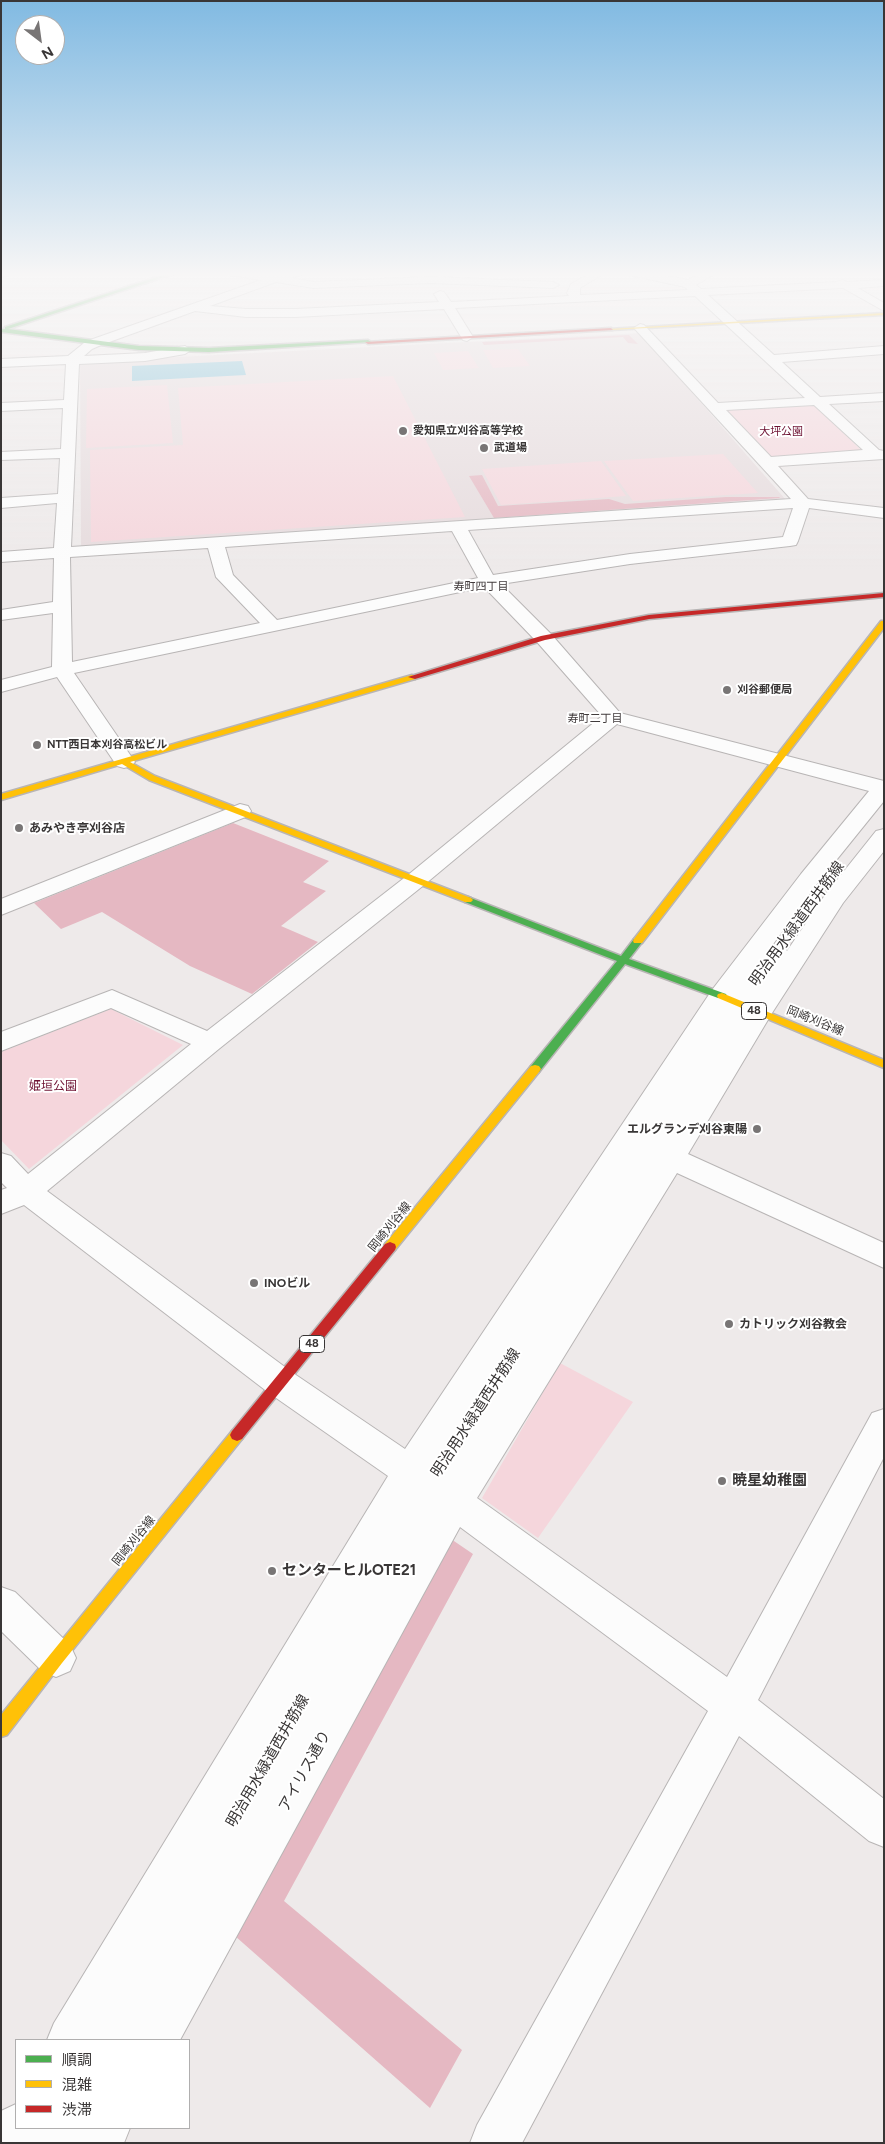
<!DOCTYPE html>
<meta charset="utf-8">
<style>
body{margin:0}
#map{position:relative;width:885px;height:2144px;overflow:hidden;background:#eeeaea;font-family:Figtree,"Noto Sans JP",sans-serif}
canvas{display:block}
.frame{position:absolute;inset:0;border:2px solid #393636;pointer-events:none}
.legend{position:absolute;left:15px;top:2039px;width:175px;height:90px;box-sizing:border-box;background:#fff;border:1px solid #b0afaf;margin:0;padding:6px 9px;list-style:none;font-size:15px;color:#393636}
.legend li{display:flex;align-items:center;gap:10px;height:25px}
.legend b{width:25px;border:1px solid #b0afaf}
.north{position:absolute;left:15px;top:15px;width:50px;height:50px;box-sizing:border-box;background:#fff;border:1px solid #b0afaf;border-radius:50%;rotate:150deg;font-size:14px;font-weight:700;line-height:20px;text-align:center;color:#393636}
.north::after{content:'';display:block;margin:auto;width:18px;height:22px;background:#787575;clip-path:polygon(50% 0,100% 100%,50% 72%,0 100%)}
</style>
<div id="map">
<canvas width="885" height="2144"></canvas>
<div class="frame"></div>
<ul class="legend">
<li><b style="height:6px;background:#4caf50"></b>順調</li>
<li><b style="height:6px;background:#ffc107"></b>混雑</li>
<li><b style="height:6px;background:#c62828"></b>渋滞</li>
</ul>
<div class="north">N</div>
</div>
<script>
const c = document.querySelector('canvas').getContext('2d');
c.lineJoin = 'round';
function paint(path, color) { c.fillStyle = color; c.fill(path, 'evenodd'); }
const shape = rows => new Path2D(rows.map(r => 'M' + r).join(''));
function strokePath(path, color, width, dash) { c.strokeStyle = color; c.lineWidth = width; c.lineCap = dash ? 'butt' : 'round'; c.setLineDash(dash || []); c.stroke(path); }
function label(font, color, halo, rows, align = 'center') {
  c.font = font + ' Figtree,"Noto Sans JP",sans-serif'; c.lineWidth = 4; c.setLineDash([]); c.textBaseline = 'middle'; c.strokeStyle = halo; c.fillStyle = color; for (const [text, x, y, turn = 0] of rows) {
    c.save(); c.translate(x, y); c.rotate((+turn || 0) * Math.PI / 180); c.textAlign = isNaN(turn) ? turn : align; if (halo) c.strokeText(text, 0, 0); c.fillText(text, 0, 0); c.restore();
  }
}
const built = shape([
 [640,333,786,500,81,548,80,362]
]);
const green = shape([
 [518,349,530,366,493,368,483,350],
 [468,351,479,368,443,370,434,353],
 [393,376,465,517,91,542,90,450,183,445,178,388],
 [167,385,173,443,86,448,87,389],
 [814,404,863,452,770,458,722,409],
 [723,454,758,493,633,501,604,461],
 [601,461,626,496,501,505,482,469],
 [111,1009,183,1045,29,1169,1,1140,1,1052],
 [560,1363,633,1402,538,1538,482,1498]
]);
const forest = shape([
 [629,335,638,344,628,343,623,337,484,345,482,342],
 [482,475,498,506,609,499,625,504,726,497,779,497,780,498,494,518,469,476],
 [233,823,329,861,303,882,326,891,281,926,318,942,252,994,190,966,102,912,61,929,34,903],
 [451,1539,473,1554,284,1901,462,2050,430,2108,235,1936]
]);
const water = shape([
 [242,361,246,375,132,381,132,366]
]);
const street = shape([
 [1,272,16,272,1,278,1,272],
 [225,272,253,272,275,276,289,272,308,272,292,278,313,282,431,277,553,282,559,285,553,288,431,283,313,288,276,282,210,306,246,309,296,309,439,302,434,294,440,291,444,292,451,302,569,296,567,293,571,284,592,272,606,272,580,288,580,295,688,290,685,287,629,275,624,272,647,272,688,280,704,272,718,272,696,285,701,289,837,282,842,280,847,282,884,280,884,286,858,288,884,303,884,311,843,288,708,295,774,355,884,346,884,354,782,362,820,397,884,393,884,401,829,404,879,450,884,451,884,459,778,466,808,499,884,508,884,518,809,508,798,541,796,545,790,546,630,564,501,584,551,634,620,713,884,781,884,801,817,884,771,947,776,945,785,948,787,951,825,895,876,831,884,829,884,851,843,903,772,1013,688,1154,884,1243,884,1268,677,1173,477,1498,727,1677,872,1413,884,1409,884,1457,758,1700,884,1799,884,1847,869,1841,739,1736,522,2143,470,2143,477,2125,708,1711,460,1527,180,2040,47,2040,54,2023,388,1476,269,1393,24,1205,1,1214,1,1190,7,1188,1,1182,1,1153,11,1156,28,1174,191,1044,111,1008,1,1051,1,1032,112,990,207,1031,408,875,602,716,537,642,484,587,74,673,135,762,131,766,124,768,117,766,57,677,1,692,1,680,52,667,53,613,1,620,1,610,53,602,54,558,1,562,1,552,54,548,57,503,1,508,1,498,58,494,60,458,1,460,1,452,61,449,63,408,1,411,1,403,64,400,66,364,1,367,1,359,68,356,84,343,93,339,261,280,230,275,225,272],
 [695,296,805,398,718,403,644,325,640,324,634,328,791,499,71,547,79,364,145,361,185,354,191,350,185,346,145,353,84,356,92,349,101,345,195,311,246,317,296,317,444,309,463,340,467,341,473,337,455,308,695,296],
 [814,405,863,450,771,457,726,410,814,405],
 [793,508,783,537,630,554,493,575,468,530,793,508],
 [452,531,478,578,277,620,233,575,225,547,452,531],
 [208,548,216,577,260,623,72,662,70,557,208,548],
 [617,724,869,791,801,874,712,990,405,1449,293,1373,47,1191,220,1048,424,885,617,724],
 [240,804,248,806,251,811,248,816,1,915,1,899,240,804],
 [1,1587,15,1592,70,1645,76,1658,70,1671,56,1677,42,1671,1,1631,1,1587],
 [16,2104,16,2128,130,2128,124,2143,1,2143,1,2111,16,2104]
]);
const fast = shape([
 [172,272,179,272,8,329,139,346,209,348,368,340,371,342,209,352,139,350,1,332,1,329,5,329,5,327,172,272],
 [468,897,621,956,634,939,642,939,643,941,629,959,726,994,727,996,726,998,718,998,625,964,539,1072,531,1072,529,1069,531,1066,617,961,465,902,463,900,465,898,468,897]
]);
const slow = shape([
 [884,313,884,315,611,330,609,329,884,313],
 [881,621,884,621,884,628,642,943,634,943,633,941,634,939,881,621],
 [412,675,416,677,415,679,130,762,155,776,471,898,473,900,471,902,465,902,149,780,122,764,1,800,1,794,412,675],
 [722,993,884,1060,884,1068,718,998,717,996,718,994,722,993],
 [535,1065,539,1066,541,1069,539,1072,395,1250,385,1250,384,1247,385,1244,531,1066,535,1065],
 [237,1429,242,1431,244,1435,242,1439,62,1663,7,1735,1,1737,1,1715,232,1431,237,1429]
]);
const jam = shape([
 [611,328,613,330,368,344,365,342,611,328],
 [884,593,884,597,649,619,545,640,415,679,408,677,541,636,649,615,884,593],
 [390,1242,395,1244,396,1247,395,1250,242,1439,237,1441,232,1439,230,1435,232,1431,385,1244,390,1242]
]);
const markers = [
 [403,431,5,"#787575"],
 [484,448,5,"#787575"],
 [727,690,5,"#787575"],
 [37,745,5,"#787575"],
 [19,828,5,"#787575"],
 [757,1129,5,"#787575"],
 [254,1283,5,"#787575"],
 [729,1324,5,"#787575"],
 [722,1481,5,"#787575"],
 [272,1571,5,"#787575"]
];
const farPoinames = [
 ["愛知県立刈谷高等学校",413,431],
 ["武道場",494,448],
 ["刈谷郵便局",737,690],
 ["NTT西日本刈谷高松ビル",47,745]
];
const farParknames = [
 ["大坪公園",781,432]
];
const farNeighbourhoodnames = [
 ["寿町四丁目",481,587],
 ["寿町二丁目",595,719]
];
const shields = [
 [754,1011,25],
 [312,1344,25]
];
const shieldNames = [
 ["48",754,1011],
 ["48",312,1344]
];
const poiNames = [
 ["あみやき亭刈谷店",29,828],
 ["エルグランデ刈谷東陽",747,1129,"right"],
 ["INOビル",264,1283],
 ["カトリック刈谷教会",739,1324]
];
const streetNames = [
 ["岡崎刈谷線",815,1021,22],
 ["岡崎刈谷線",390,1227,-51],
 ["岡崎刈谷線",134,1541,-51]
];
const parkNames = [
 ["姫垣公園",53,1086]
];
const nearStreetnames = [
 ["明治用水緑道西井筋線",797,924,-54],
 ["明治用水緑道西井筋線",476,1413,-57],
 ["明治用水緑道西井筋線",268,1761,-60],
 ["アイリス通り",305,1771,-61]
];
const nearPoinames = [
 ["暁星幼稚園",732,1481],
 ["センターヒルOTE21",282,1571]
];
paint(built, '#e6dbdd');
paint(green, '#f5d6dc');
paint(forest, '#e5b8c2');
paint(water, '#86c2d8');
strokePath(street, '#b8b5b5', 2);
strokePath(fast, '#b8b5b5', 3);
strokePath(slow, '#b8b5b5', 3);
strokePath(jam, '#b8b5b5', 3);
paint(street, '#fcfcfc');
paint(fast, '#4caf50');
paint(slow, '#ffc107');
paint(jam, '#c62828');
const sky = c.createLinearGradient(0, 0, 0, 572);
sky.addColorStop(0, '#81bae2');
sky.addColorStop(0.48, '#f7f6f6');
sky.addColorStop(1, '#f7f6f600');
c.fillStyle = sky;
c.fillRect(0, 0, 885, 572);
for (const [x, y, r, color] of markers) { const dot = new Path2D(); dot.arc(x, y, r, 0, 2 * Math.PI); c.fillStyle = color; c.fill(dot); strokePath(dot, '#fff', 2); }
label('bold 11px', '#393636', '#fff', farPoinames, 'left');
label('11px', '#6d1132', '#fff', farParknames);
label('11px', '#413b3c', '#fff', farNeighbourhoodnames);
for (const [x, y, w] of shields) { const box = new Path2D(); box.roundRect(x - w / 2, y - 8.5, w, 17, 4); c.fillStyle = '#fff'; c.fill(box); strokePath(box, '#393636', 1); }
label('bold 11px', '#393636', null, shieldNames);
label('bold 12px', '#393636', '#fff', poiNames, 'left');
label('12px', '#393636', '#fff', streetNames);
label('12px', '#6d1132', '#fff', parkNames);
label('15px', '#393636', '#fff', nearStreetnames);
label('bold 15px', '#393636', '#fff', nearPoinames, 'left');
</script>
